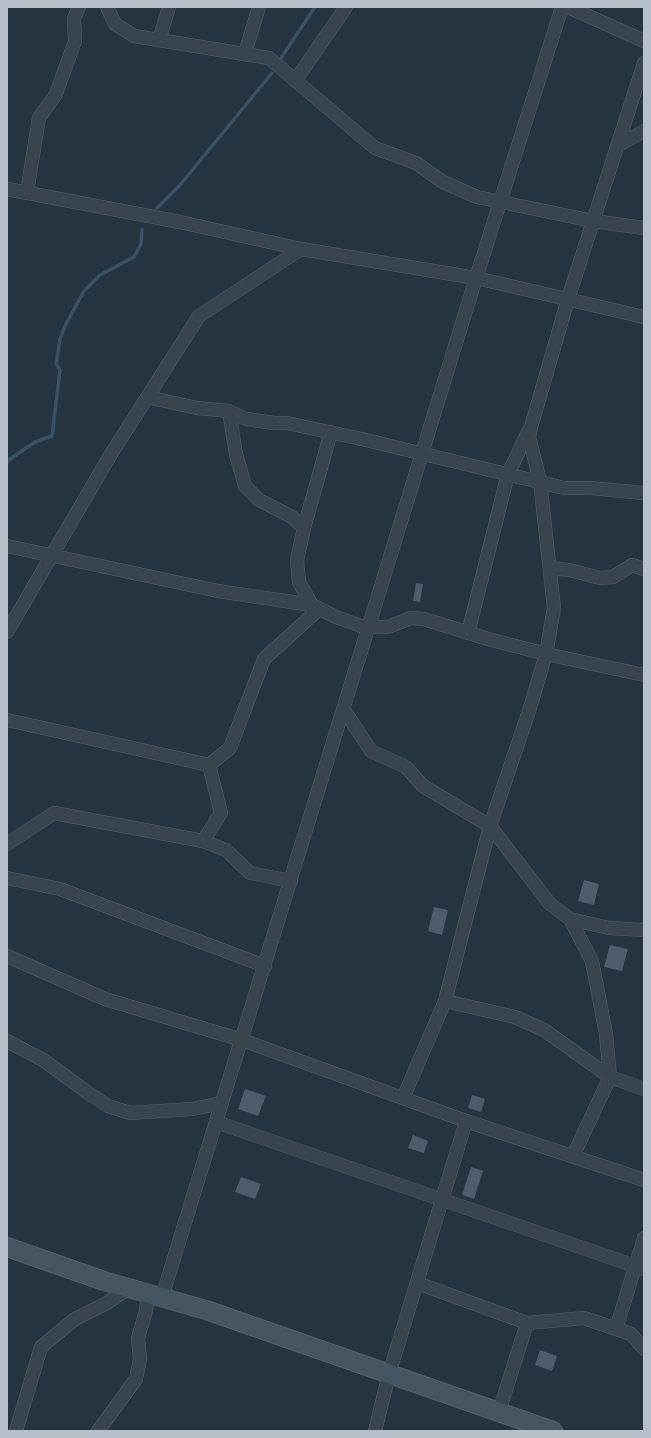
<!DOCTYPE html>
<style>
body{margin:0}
#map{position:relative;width:651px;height:1438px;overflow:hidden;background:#243440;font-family:"Nunito Sans",sans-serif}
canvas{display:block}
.frame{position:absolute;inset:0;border:8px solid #b5c0ca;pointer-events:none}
</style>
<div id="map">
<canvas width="651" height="1438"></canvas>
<div class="frame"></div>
</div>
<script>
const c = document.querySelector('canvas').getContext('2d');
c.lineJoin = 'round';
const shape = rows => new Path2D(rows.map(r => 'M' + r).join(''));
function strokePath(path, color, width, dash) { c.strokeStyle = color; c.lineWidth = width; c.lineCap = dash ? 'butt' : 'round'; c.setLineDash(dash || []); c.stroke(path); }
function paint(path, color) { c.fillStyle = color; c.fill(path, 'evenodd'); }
const stream = shape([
 [281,58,315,7],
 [157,208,180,185,272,73],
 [7,463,10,459,35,442,52,436,60,370,56,364,60,339,65,326,84,291,100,275,134,257,141,244,142,229]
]);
const building = shape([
 [416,583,423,584,420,602,413,601],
 [584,880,599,884,594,905,578,901],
 [434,907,448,910,442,935,428,931],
 [610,945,628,949,622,971,604,967],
 [245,1089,266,1096,258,1116,238,1109],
 [472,1095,485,1099,481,1112,468,1108],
 [413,1135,428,1141,424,1153,408,1148],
 [471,1167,483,1171,474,1199,462,1195],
 [241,1177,261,1184,255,1199,235,1192],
 [540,1350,557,1356,552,1371,535,1365]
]);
const street = shape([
 [107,7,115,24,134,36,269,58,375,148,416,163,443,182,477,197,593,221,644,228],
 [568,7,644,41],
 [159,40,169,7],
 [245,53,259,7],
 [295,81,346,7],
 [617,146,644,131],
 [7,189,180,222,301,249,476,278,644,317],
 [27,192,39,118,56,94,75,41,74,18,79,7],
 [147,397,197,408,229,411,246,419,274,423,287,423,366,440,564,488,590,488,644,493],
 [229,411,236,454,245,486,259,500,292,517,304,528],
 [7,546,218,591,312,605,336,617,364,627,388,627,411,618,424,619,488,639,546,654,644,675],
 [550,568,569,570,600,578,613,577,632,565,644,569],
 [312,605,299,582,297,560,304,528,331,432],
 [7,632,111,454,199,316,301,249],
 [468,633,508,474,529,430],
 [344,710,371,751,406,767,423,786,490,826,550,904,570,919,592,961,606,1034,610,1077,573,1156],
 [7,720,209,765],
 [203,841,221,813,209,765,230,748,264,659,319,609],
 [7,844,54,813,203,841,226,850,250,873,291,881],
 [7,878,60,889,265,966],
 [570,919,609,928,644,930],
 [7,956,105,999,242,1040,466,1121,644,1180],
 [445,1001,515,1017,544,1030,610,1077,644,1089],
 [7,1041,43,1060,87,1092,108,1106,130,1113,192,1109,222,1103],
 [403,1098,445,1001,490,826,529,711,546,654,554,608,540,481,529,437,531,427,568,299,644,63],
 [216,1122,644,1269],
 [417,1283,527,1323,584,1318,631,1334,644,1349],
 [162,1297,476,278,562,7],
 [616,1329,644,1238],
 [499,1412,527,1323],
 [16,1431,41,1347,75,1319,107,1303,129,1288],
 [98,1431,136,1379,140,1359,138,1338,146,1311,148,1293],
 [375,1431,389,1374,466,1121]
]);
const secondary = shape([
 [7,1247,104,1281,206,1310,553,1431]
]);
strokePath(stream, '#385267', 3.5);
paint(building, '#4d5d6b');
strokePath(street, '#56636d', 14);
strokePath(secondary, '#56636d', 20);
strokePath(street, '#38454f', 13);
strokePath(secondary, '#465562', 18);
</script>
